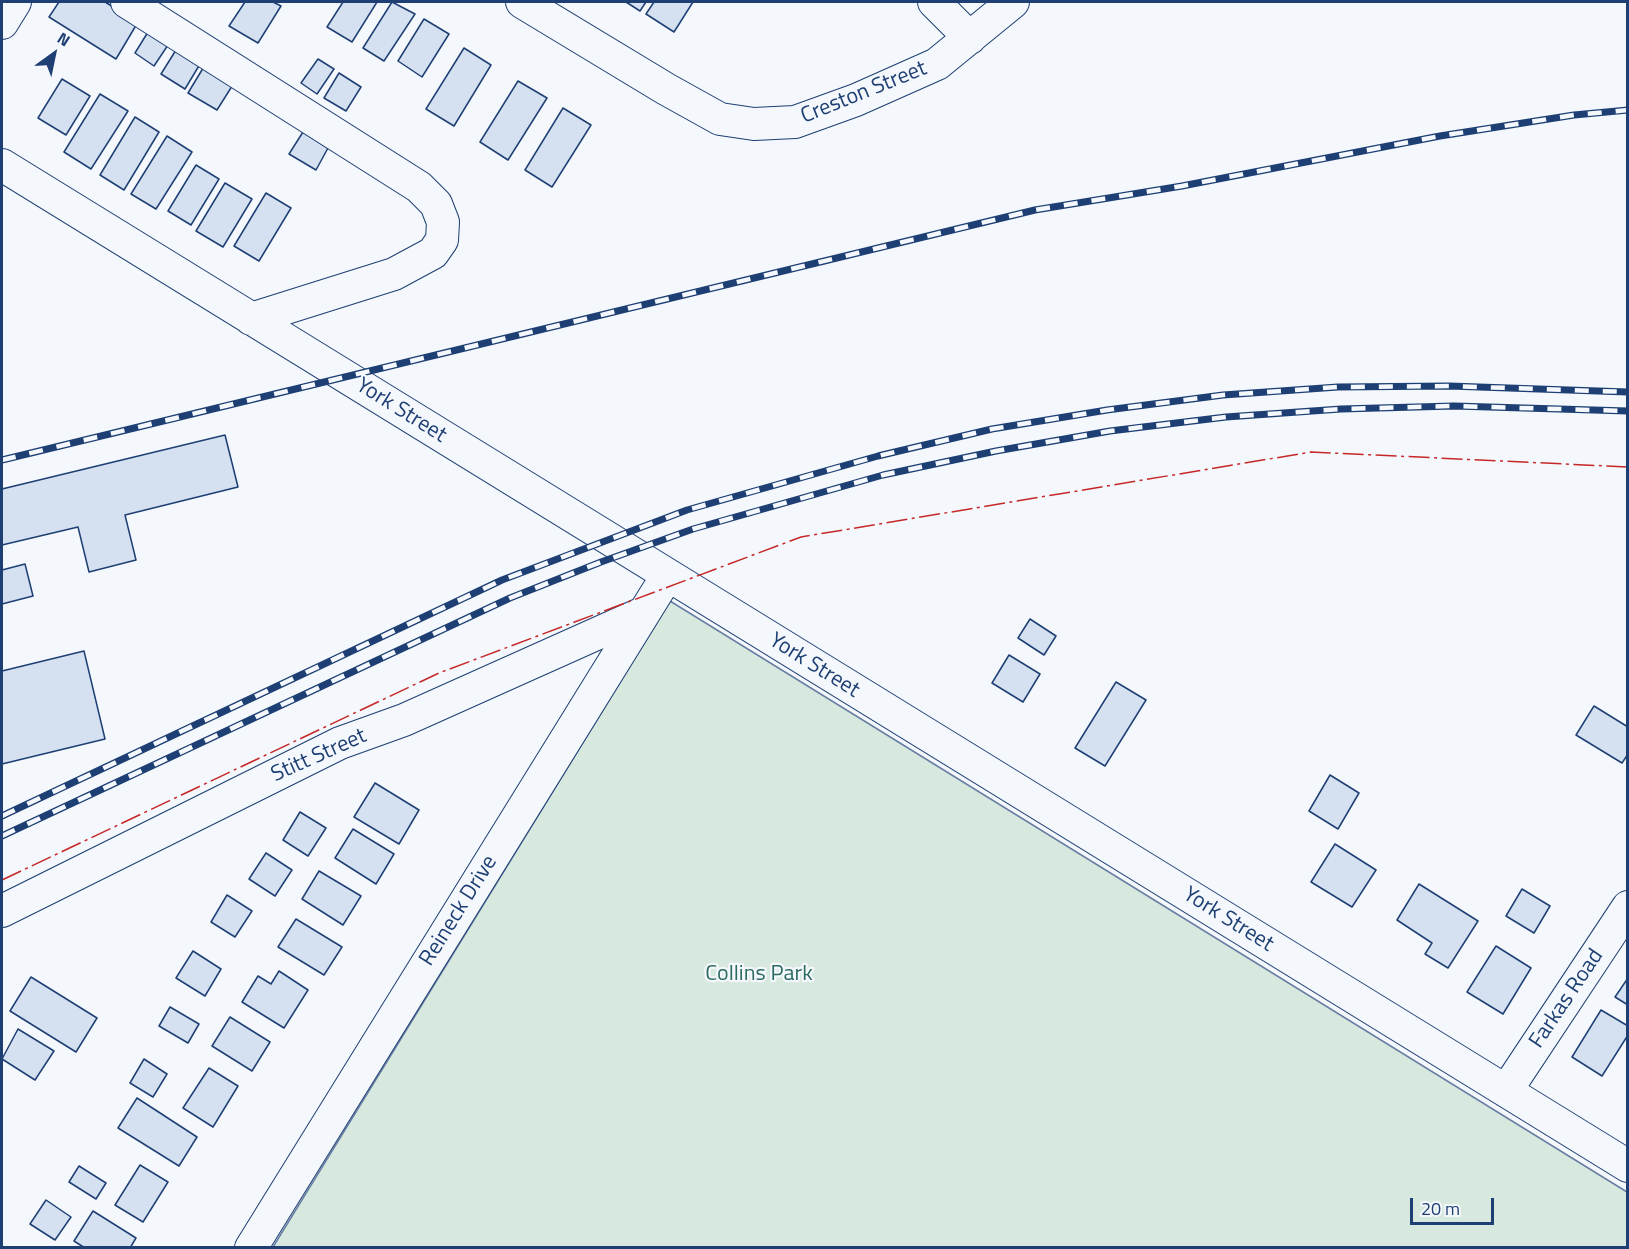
<!DOCTYPE html>
<style>
body{margin:0}
#map{position:relative;width:1629px;height:1249px;overflow:hidden;background:#f4f7fb;font-family:"Titillium Web",sans-serif}
canvas{display:block}
.frame{position:absolute;inset:0;border:3px solid #1d3f73;pointer-events:none}
.north{position:absolute;left:24px;top:24px;width:60px;height:60px;-webkit-text-stroke:4px #f4f7fb;paint-order:stroke;rotate:33deg;font-size:16px;font-weight:700;line-height:24px;text-align:center;color:#1d3f73}
.north::after{content:'';display:block;margin:auto;width:21px;height:27px;background:#1d3f73;clip-path:polygon(50% 0,100% 100%,50% 72%,0 100%)}
.scale{position:absolute;left:1410px;top:1198px;width:84px;height:27px;box-sizing:border-box;border:3px solid #1d3f73;border-top:0;padding-left:8px;font-size:18px;line-height:21px;white-space:nowrap;color:#1d3f73;-webkit-text-stroke:4px #f4f7fb;paint-order:stroke}
</style>
<div id="map">
<canvas width="1629" height="1249"></canvas>
<div class="frame"></div>
<div class="north">N</div>
<div class="scale">20 m</div>
</div>
<script>
const c = document.querySelector('canvas').getContext('2d');
c.lineJoin = 'round';
function paint(path, color) { c.fillStyle = color; c.fill(path, 'evenodd'); }
const shape = rows => new Path2D(rows.map(r => 'M' + r).join(''));
function strokePath(path, color, width, dash) { c.strokeStyle = color; c.lineWidth = width; c.lineCap = dash ? 'butt' : 'round'; c.setLineDash(dash || []); c.stroke(path); }
function label(font, color, halo, rows, align = 'center') {
  c.font = font + ' "Titillium Web",sans-serif'; c.lineWidth = 4.5; c.setLineDash([]); c.textBaseline = 'middle'; c.strokeStyle = halo; c.fillStyle = color; for (const [text, x, y, turn = 0] of rows) {
    c.save(); c.translate(x, y); c.rotate((+turn || 0) * Math.PI / 180); c.textAlign = isNaN(turn) ? turn : align; if (halo) c.strokeText(text, 0, 0); c.fillText(text, 0, 0); c.restore();
  }
}
const green = shape([
 [670,601,1627,1192,1627,1247,273,1247,670,601]
]);
const building = shape([
 [59,2,105,2,138,22,116,59,49,17,59,2],
 [245,2,273,2,281,6,258,43,229,26,245,2],
 [343,2,377,2,352,42,327,27,343,2],
 [392,2,415,14,384,61,363,48,392,2],
 [626,2,646,2,640,11,626,2],
 [654,2,693,2,674,32,646,14,654,2],
 [424,19,449,34,422,77,398,61,424,19],
 [148,32,168,45,154,66,135,53,148,32],
 [464,48,491,65,454,126,426,109,464,48],
 [176,50,200,64,185,89,161,74,176,50],
 [318,59,334,69,317,94,301,83,318,59],
 [205,65,234,83,217,110,188,93,205,65],
 [339,73,361,87,346,111,324,98,339,73],
 [62,79,90,96,66,135,38,118,62,79],
 [518,81,547,98,508,160,480,142,518,81],
 [100,94,128,111,91,169,64,152,100,94],
 [563,108,591,125,552,187,525,170,563,108],
 [135,117,159,132,124,190,100,175,135,117],
 [303,132,328,148,316,170,289,154,303,132],
 [167,136,192,152,156,209,131,194,167,136],
 [196,165,219,179,191,225,168,211,196,165],
 [225,183,252,199,223,247,196,231,225,183],
 [266,193,291,208,259,261,234,246,266,193],
 [225,435,238,487,125,515,136,560,89,572,78,527,2,545,2,489,225,435],
 [25,564,33,596,2,604,2,570,25,564],
 [1030,619,1056,636,1044,655,1018,638,1030,619],
 [84,651,105,739,2,764,2,671,84,651],
 [1009,655,1040,674,1023,702,992,683,1009,655],
 [1116,682,1146,700,1105,766,1075,748,1116,682],
 [1594,706,1628,727,1628,754,1622,763,1576,735,1594,706],
 [1330,775,1359,793,1338,829,1309,811,1330,775],
 [375,783,419,810,399,844,354,817,375,783],
 [300,812,326,828,308,856,283,840,300,812],
 [353,829,394,854,376,884,335,858,353,829],
 [1335,844,1376,870,1352,907,1311,882,1335,844],
 [266,853,292,870,275,896,249,879,266,853],
 [319,871,361,896,343,925,302,899,319,871],
 [1419,884,1478,921,1448,968,1425,954,1432,943,1397,920,1419,884],
 [1522,889,1550,906,1534,933,1506,916,1522,889],
 [227,895,252,911,235,937,211,922,227,895],
 [296,919,342,947,324,975,278,947,296,919],
 [1496,946,1531,968,1503,1014,1467,992,1496,946],
 [193,951,221,969,205,996,176,978,193,951],
 [279,971,308,990,284,1028,242,1002,258,976,271,984,279,971],
 [31,977,97,1018,76,1052,10,1011,31,977],
 [1628,978,1628,1005,1615,997,1628,978],
 [170,1007,199,1024,188,1043,159,1026,170,1007],
 [1601,1010,1628,1026,1628,1035,1602,1076,1572,1057,1601,1010],
 [230,1017,270,1042,252,1071,212,1046,230,1017],
 [18,1029,54,1051,35,1080,2,1059,18,1029],
 [144,1059,167,1074,153,1097,130,1083,144,1059],
 [209,1068,238,1086,213,1127,183,1108,209,1068],
 [137,1098,197,1137,179,1166,118,1128,137,1098],
 [140,1165,168,1182,143,1222,115,1205,140,1165],
 [79,1166,106,1183,96,1199,69,1182,79,1166],
 [46,1200,71,1217,55,1240,30,1224,46,1200],
 [93,1211,136,1238,130,1248,85,1248,74,1241,93,1211]
]);
const minor = shape([
 [127,2,419,187,436,204,443,222,442,240,433,253,394,274,251,319],
 [522,2,666,89,720,119,754,124,795,122,856,100,937,64,1013,2],
 [934,2,970,38],
 [2,23,15,2],
 [2,165,1628,1166],
 [2,911,340,743,404,720,643,613],
 [1506,1091,1628,907],
 [251,1248,667,576]
]);
const rail = shape([
 [2,460,1035,210,1182,186,1440,136,1574,115,1628,110],
 [2,816,502,580,687,510,878,456,992,429,1107,410,1223,395,1338,387,1449,386,1628,392],
 [2,836,510,598,601,562,693,529,883,475,996,451,1110,431,1226,417,1341,409,1454,406,1628,411]
]);
const power = shape([
 [2,880,439,673,801,537,1311,452,1628,467]
]);
const streetNames = [
 ["Creston Street",864,93,-22],
 ["York Street",401,411,32],
 ["York Street",814,666,32],
 ["Stitt Street",319,756,-24],
 ["Reineck Drive",459,911,-58],
 ["York Street",1228,920,32],
 ["Farkas Road",1567,999,-56]
];
const parkNames = [
 ["Collins Park",759,975]
];
paint(green, '#d7e8df');
strokePath(green, '#687fa3', 1.5);
paint(building, '#d5e0f0');
strokePath(building, '#1d3f73', 1.5);
strokePath(minor, '#1d3f73', 34);
strokePath(minor, '#f4f7fb', 32);
strokePath(rail, '#1d3f73', 7);
strokePath(rail, '#f4f7fb', 4.5, [14]);
strokePath(power, '#c62828', 1.5, [21, 4.5, 3, 4.5]);
label('22px', '#1d3f73', '#f4f7fb', streetNames);
label('22px', '#2c6c60', '#f4f7fb', parkNames);
</script>
